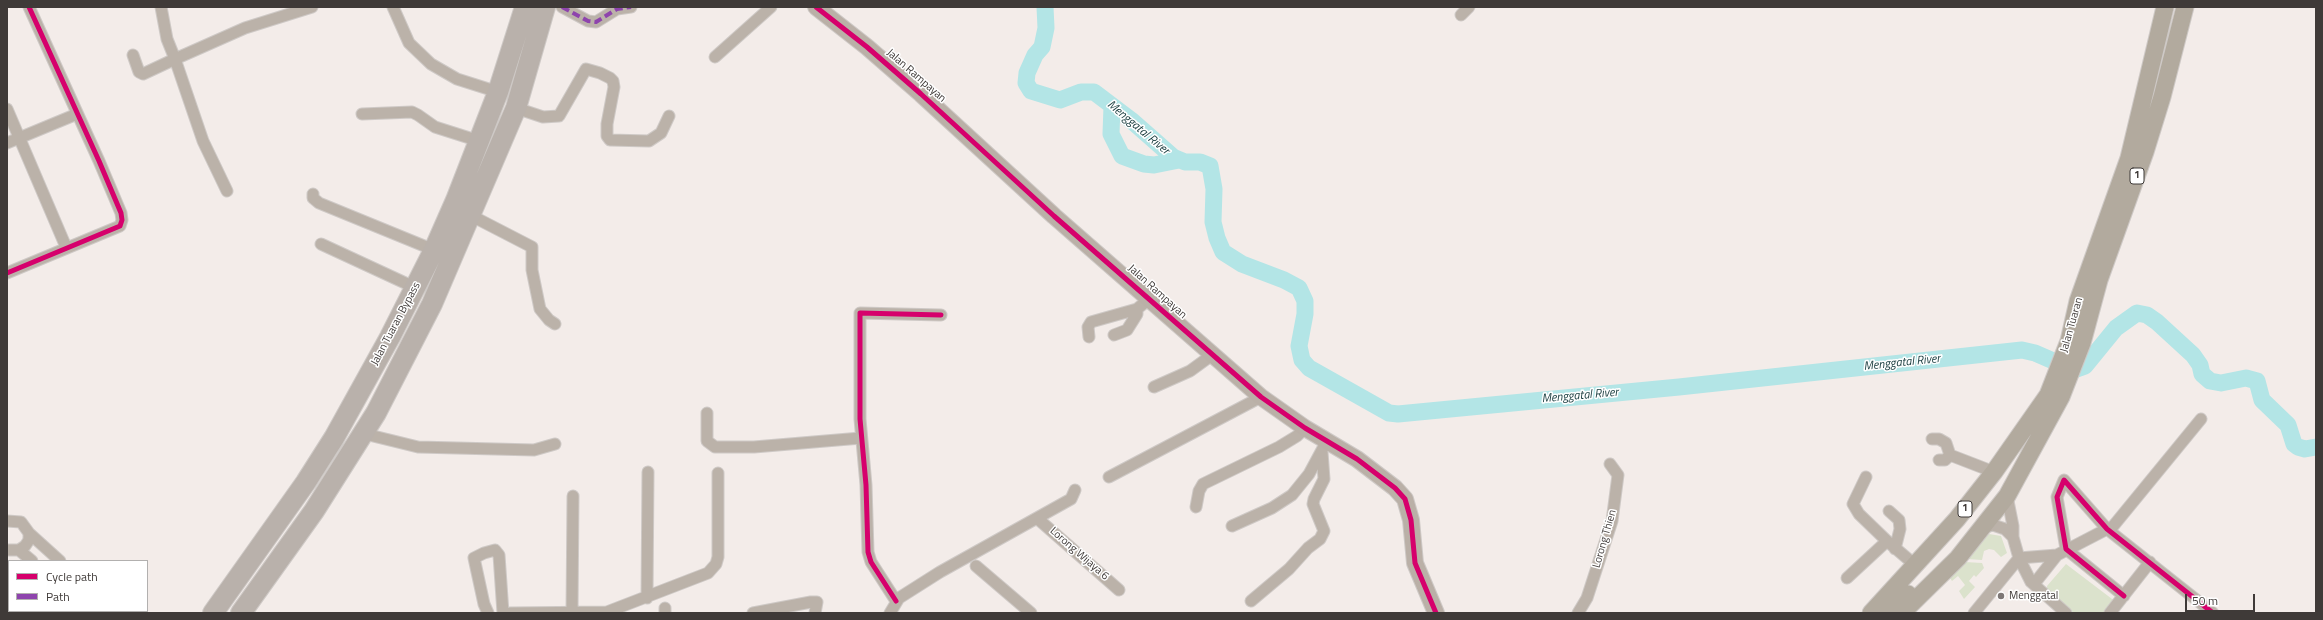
<!DOCTYPE html>
<style>
body{margin:0}
#map{position:relative;width:2323px;height:620px;overflow:hidden;background:#f3ece9;font-family:"Titillium Web",sans-serif}
canvas{display:block}
.frame{position:absolute;inset:0;border:8px solid #3f3a38;pointer-events:none}
.legend{position:absolute;left:8px;top:560px;width:140px;height:52px;box-sizing:border-box;background:#fff;border:1px solid #b2b0af;margin:0;padding:5px 7px;list-style:none;font-size:12px;color:#3f3a38}
.legend li{display:flex;align-items:center;gap:8px;height:20px}
.legend b{width:20px;border:1px solid #b2b0af}
.scale{position:absolute;left:2185px;top:594px;width:70px;height:18px;box-sizing:border-box;border:2px solid #3f3a38;border-top:0;padding-left:5px;font-size:12px;line-height:14px;white-space:nowrap;color:#3f3a38;-webkit-text-stroke:3px #fff;paint-order:stroke}
</style>
<div id="map">
<canvas width="2323" height="620"></canvas>
<div class="frame"></div>
<ul class="legend">
<li><b style="height:5px;background:#d6006c"></b>Cycle path</li>
<li><b style="height:5px;background:#8e44ad"></b>Path</li>
</ul>
<div class="scale">50 m</div>
</div>
<script>
const c = document.querySelector('canvas').getContext('2d');
c.lineJoin = 'round';
function paint(path, color) { c.fillStyle = color; c.fill(path, 'evenodd'); }
const shape = rows => new Path2D(rows.map(r => 'M' + r).join(''));
function strokePath(path, color, width, dash) { c.strokeStyle = color; c.lineWidth = width; c.lineCap = dash ? 'butt' : 'round'; c.setLineDash(dash || []); c.stroke(path); }
function label(font, color, halo, rows, align = 'center') {
  c.font = font + ' "Titillium Web",sans-serif'; c.lineWidth = 3; c.setLineDash([]); c.textBaseline = 'middle'; c.strokeStyle = halo; c.fillStyle = color; for (const [text, x, y, turn = 0] of rows) {
    c.save(); c.translate(x, y); c.rotate((+turn || 0) * Math.PI / 180); c.textAlign = isNaN(turn) ? turn : align; if (halo) c.strokeText(text, 0, 0); c.fillText(text, 0, 0); c.restore();
  }
}
const green = shape([
 [1989,534,2001,536,2007,553,2001,557,1994,550,1989,549,1984,551,1982,560,1967,559],
 [1965,562,1982,563,1984,568,1976,577,1974,575,1969,581,1975,587,1964,599,1959,591,1965,585,1958,576,1952,581,1950,578],
 [2066,564,2116,602,2109,613,2074,613,2047,592,2047,586]
]);
const river = shape([
 [1045,7,1046,28,1042,47,1035,55,1027,73,1026,83,1031,91,1060,100,1081,92,1094,92,1131,120,1173,157,1185,162,1200,162,1210,166,1214,189,1213,222,1217,238,1223,252,1242,264,1284,280,1299,288,1305,301,1305,314,1299,346,1302,360,1309,368,1389,413,1398,414,1679,387,2022,350,2035,353,2074,370,2085,366,2116,328,2137,313,2147,315,2157,322,2193,355,2200,365,2202,374,2210,381,2221,383,2246,378,2257,381,2262,400,2288,425,2294,444,2298,447,2305,449,2316,447],
 [1112,106,1111,134,1122,156,1144,164,1154,165,1179,160]
]);
const street = shape([
 [393,7,409,43,431,64,457,79,498,92],
 [562,7,588,21,596,22,617,9,631,7],
 [1461,15,1469,7],
 [133,55,139,72,143,74,175,59,167,39,161,7],
 [715,57,771,7],
 [516,108,543,117,559,116,586,69,600,73,610,78,613,81,614,87,607,124,607,136,610,140,649,141,661,133,669,116],
 [7,109,66,247],
 [362,114,412,112,418,115,435,127,479,141],
 [7,143,77,114],
 [227,191,203,141,175,59,245,28,312,7],
 [313,194,313,198,319,203,434,250],
 [470,215,532,247,532,270,540,309,549,320,555,324],
 [321,244,416,288],
 [7,273,120,226,122,220,121,213,99,161,29,7],
 [1114,335,1127,330,1137,314,1137,309],
 [1089,337,1088,327,1091,322,1137,309,1149,299],
 [1154,387,1190,371,1212,355],
 [707,413,707,441,715,447,754,447,861,438],
 [361,433,418,447,534,450,555,444],
 [1932,439,1939,439,1946,443,1950,455,1994,472],
 [1939,460,1945,460,1950,455],
 [1109,477,1261,397],
 [1866,477,1853,504,1859,514,1887,541,1915,565],
 [2007,496,2013,526,2013,537,2019,558,2031,582,2066,613],
 [1196,507,1199,491,1203,484,1279,447,1297,436,1305,428],
 [1889,511,1899,520,1900,529,1895,549],
 [1038,519,1119,590],
 [7,521,21,522,29,533,29,540,25,546,19,550,7,550],
 [1232,526,1272,508,1292,495,1309,474,1323,448],
 [1982,528,1993,525,2005,529,2013,537],
 [2110,530,2201,419],
 [29,533,60,561],
 [19,550,32,561],
 [976,566,1031,613],
 [1847,578,1887,541],
 [2034,584,2057,555,2107,529],
 [2124,596,2066,549,2057,497,2064,480,2107,529,2213,613],
 [647,598,648,472],
 [896,601,871,562,868,552,866,485,860,419,860,313,941,315],
 [1251,601,1289,569,1308,548,1320,539,1324,531,1313,504,1314,499,1324,479,1322,452],
 [665,608,665,613],
 [97,611,100,613],
 [126,611,128,613],
 [572,612,573,496],
 [488,613,484,604,474,558,484,553,495,550,499,555,503,613],
 [510,613,607,612,708,573,716,564,718,557,718,473],
 [753,613,811,602,817,602,815,613],
 [890,613,899,598,940,572,1071,499,1075,490],
 [1578,613,1587,598,1612,521,1618,475,1610,464],
 [1974,613,2019,558,2057,555],
 [2110,613,2150,562]
]);
const secondary = shape([
 [816,7,867,47,921,94,1054,216,1261,397,1305,428,1357,459,1395,488,1405,499,1411,520,1415,563,1436,613]
]);
const primary = shape([
 [1871,613,1957,519,1994,472,2048,395,2069,341,2078,301,2129,158,2165,7],
 [1887,613,1908,594],
 [1902,613,1958,558,2007,496,2061,397,2082,343,2099,280,2145,152,2162,97,2185,7]
]);
const highway = shape([
 [213,613,306,482,334,438,390,337,434,250,456,200,498,92,525,7],
 [241,613,314,511,376,413,432,304,516,108,545,7]
]);
const quiet = shape([
 [562,7,588,21,596,22,617,9,631,7]
]);
const cycleway = shape([
 [816,7,867,47,921,94,1054,216,1261,397,1305,428,1357,459,1395,488,1405,499,1411,520,1415,563,1436,613],
 [7,273,120,226,122,220,121,213,99,161,29,7],
 [2124,596,2066,549,2057,497,2064,480,2107,529,2213,613],
 [896,601,871,562,868,552,866,485,860,419,860,313,941,315]
]);
const markers = [
 [2001,596,4,"#7e7876"]
];
const shields = [
 [2137,176,14],
 [1965,509,14]
];
const shieldNames = [
 ["1",2137,176],
 ["1",1965,509]
];
const streetNames = [
 ["Jalan Rampayan",916,76,41],
 ["Jalan Rampayan",1157,292,42],
 ["Jalan Tuaran Bypass",396,324,-62],
 ["Jalan Tuaran",2072,325,-74],
 ["Lorong Thien",1605,539,-74],
 ["Lorong Wijaya 6",1079,554,41]
];
const poiNames = [
 ["Menggatal",2009,596]
];
const waterNames = [
 ["Menggatal River",1138,128,40],
 ["Menggatal River",1902,363,-6],
 ["Menggatal River",1580,396,-5]
];
paint(green, '#dbe2cc');
strokePath(river, '#b3e5e6', 17);
strokePath(street, '#cec9c6', 13);
strokePath(secondary, '#cec9c6', 18);
strokePath(primary, '#cec9c6', 19);
strokePath(highway, '#cec9c6', 22);
strokePath(street, '#bbb2a9', 11);
strokePath(secondary, '#bab0a7', 16);
strokePath(primary, '#b2aa9e', 17);
strokePath(highway, '#b9b1ab', 20);
strokePath(quiet, '#8e44ad', 4, [8, 4]);
strokePath(cycleway, '#d6006c', 5);
for (const [x, y, r, color] of markers) { const dot = new Path2D(); dot.arc(x, y, r, 0, 2 * Math.PI); c.fillStyle = color; c.fill(dot); strokePath(dot, '#fff', 1.5); }
for (const [x, y, w] of shields) { const box = new Path2D(); box.roundRect(x - w / 2, y - 8, w, 16, 3); c.fillStyle = '#fff'; c.fill(box); strokePath(box, '#3f3a38', 1); }
label('bold 10px', '#3f3a38', null, shieldNames);
label('11px', '#3f3a38', '#fff', streetNames);
label('11px', '#3f3a38', '#fff', poiNames, 'left');
label('italic 12px', '#163a3c', '#fff', waterNames);
</script>
